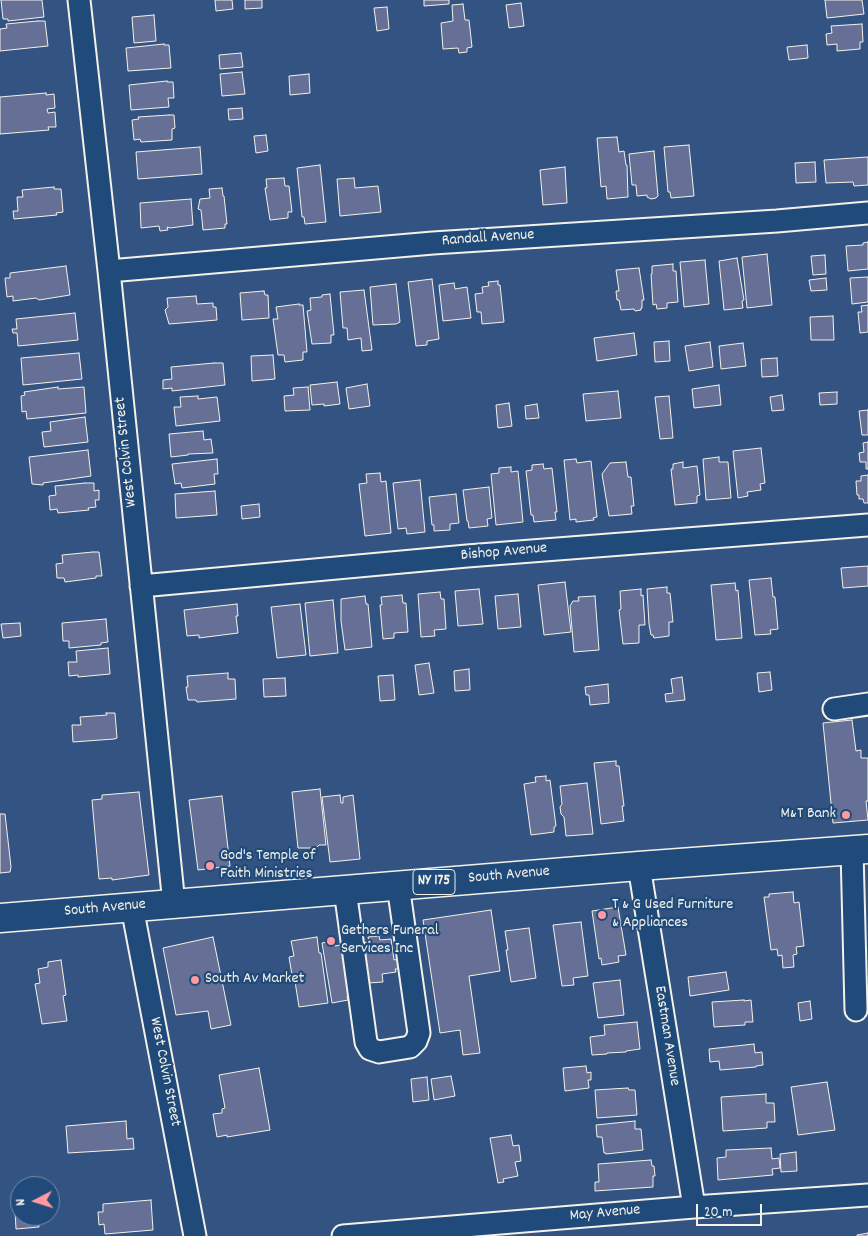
<!DOCTYPE html>
<style>
body{margin:0}
#map{position:relative;width:868px;height:1236px;overflow:hidden;background:#335482;font-family:Dekko,sans-serif}
canvas{display:block}
.north{position:absolute;left:10px;top:1176px;width:50px;height:50px;box-sizing:border-box;background:#1f4a7a;border:1px solid #748da6;border-radius:50%;rotate:265deg;font-size:14px;font-weight:700;line-height:20px;text-align:center;color:#f4f1e8}
.north::after{content:'';display:block;margin:auto;width:18px;height:22px;background:#ff9aa2;clip-path:polygon(50% 0,100% 100%,50% 72%,0 100%)}
.scale{position:absolute;left:696px;top:1204px;width:66px;height:22px;box-sizing:border-box;border:2px solid #f4f1e8;border-top:0;padding-left:6px;font-size:15px;line-height:18px;white-space:nowrap;color:#f4f1e8;-webkit-text-stroke:4px #1f4a7a;paint-order:stroke}
</style>
<div id="map">
<canvas width="868" height="1236"></canvas>
<div class="north">N</div>
<div class="scale">20 m</div>
</div>
<script>
const c = document.querySelector('canvas').getContext('2d');
c.lineJoin = 'round';
function paint(path, color) { c.fillStyle = color; c.fill(path, 'evenodd'); }
const shape = rows => new Path2D(rows.map(r => 'M' + r).join(''));
function strokePath(path, color, width, dash) { c.strokeStyle = color; c.lineWidth = width; c.lineCap = dash ? 'butt' : 'round'; c.setLineDash(dash || []); c.stroke(path); }
function label(font, color, halo, rows, align = 'center') {
  c.font = font + ' Dekko,sans-serif'; c.lineWidth = 4.5; c.setLineDash([]); c.textBaseline = 'middle'; c.strokeStyle = halo; c.fillStyle = color; for (const [text, x, y, turn = 0] of rows) {
    c.save(); c.translate(x, y); c.rotate((+turn || 0) * Math.PI / 180); c.textAlign = isNaN(turn) ? turn : align; if (halo) c.strokeText(text, 0, 0); c.fillText(text, 0, 0); c.restore();
  }
}
const building = shape([
 [1,0,42,0,44,17,8,21,8,19,3,19,1,0],
 [215,0,232,0,233,9,216,11,215,0],
 [245,0,262,0,262,8,245,9,245,0],
 [424,0,449,0,449,4,424,6,424,0],
 [825,0,862,0,864,14,827,18,825,0],
 [521,3,524,26,509,28,506,5,521,3],
 [463,4,465,20,469,20,472,47,467,48,467,52,459,53,458,48,443,49,441,23,453,21,452,5,463,4],
 [387,7,389,29,377,31,374,8,387,7],
 [154,15,156,41,134,43,132,17,154,15],
 [38,21,45,21,48,46,0,51,0,29,7,28,6,24,38,21],
 [862,24,863,42,860,42,860,49,837,51,837,44,827,45,826,34,832,33,831,26,862,24],
 [164,44,164,45,169,45,171,68,128,71,126,48,164,44],
 [807,45,808,58,789,60,787,47,807,45],
 [241,53,243,67,220,69,219,55,241,53],
 [242,72,245,94,222,96,220,74,242,72],
 [309,74,310,93,290,95,289,76,309,74],
 [167,81,167,82,173,82,174,98,168,98,169,107,131,110,129,85,167,81],
 [46,93,46,95,54,94,55,108,47,109,48,113,55,112,56,127,48,127,49,130,0,134,0,97,46,93],
 [242,108,243,119,229,120,228,109,242,108],
 [169,115,174,115,175,128,172,129,172,140,141,142,140,139,134,140,132,120,139,119,138,117,169,115],
 [266,135,268,151,256,153,254,136,266,135],
 [617,137,619,152,624,151,626,165,627,165,628,197,607,199,606,186,601,187,597,138,617,137],
 [689,145,694,196,671,198,670,192,668,192,664,147,689,145],
 [200,147,202,174,138,179,136,152,200,147],
 [654,151,658,196,656,198,651,199,647,197,647,195,637,196,636,185,632,185,629,154,654,151],
 [868,157,868,185,854,186,853,182,826,183,824,160,868,157],
 [815,162,816,182,796,183,795,163,815,162],
 [320,165,326,222,305,224,304,217,302,217,297,168,320,165],
 [565,167,567,203,543,205,540,170,565,167],
 [284,178,285,186,289,186,292,212,288,212,288,218,270,220,265,188,267,188,266,179,284,178],
 [354,178,355,188,378,186,381,212,340,216,337,179,354,178],
 [54,187,54,189,61,189,63,212,56,213,57,215,14,219,13,211,18,211,17,197,23,197,22,190,54,187],
 [222,188,223,196,224,196,227,224,225,224,225,228,203,230,201,210,198,209,200,199,210,198,209,189,222,188],
 [191,199,193,225,170,228,167,227,168,230,160,231,159,226,141,228,140,203,191,199],
 [868,242,868,269,848,271,846,246,863,245,863,243,868,242],
 [767,254,772,305,747,308,742,257,767,254],
 [825,255,826,274,813,275,811,256,825,255],
 [737,258,744,300,742,301,743,308,724,310,719,261,737,258],
 [705,260,709,304,684,307,680,262,705,260],
 [673,264,673,271,676,271,678,302,667,303,667,308,657,309,656,304,653,305,651,274,652,274,652,266,673,264],
 [66,266,70,295,39,300,36,298,13,301,13,296,7,297,5,278,10,278,10,273,66,266],
 [639,268,644,300,642,300,642,308,641,308,641,310,635,311,634,309,621,310,619,300,617,300,616,291,619,291,616,270,639,268],
 [868,277,868,302,852,304,850,278,868,277],
 [826,278,827,290,811,291,809,280,826,278],
 [432,279,439,339,427,341,427,345,416,346,408,282,432,279],
 [498,281,498,285,500,285,504,322,482,324,481,312,477,312,475,294,483,293,482,287,489,286,488,282,498,281],
 [454,283,455,289,467,287,471,318,443,321,439,285,454,283],
 [396,284,400,322,396,324,373,325,370,287,396,284],
 [364,290,372,350,362,351,361,338,348,340,347,328,343,328,340,292,364,290],
 [264,291,265,295,268,295,269,318,242,320,240,293,264,291],
 [330,294,334,335,331,335,331,343,312,344,307,311,311,310,310,298,322,297,322,295,330,294],
 [196,296,197,304,213,303,213,307,216,307,217,320,169,324,165,310,168,307,167,298,196,296],
 [299,304,299,305,303,305,307,352,303,352,303,360,285,362,284,355,278,355,273,319,278,319,276,307,299,304],
 [868,305,868,332,860,333,858,312,862,312,861,306,868,305],
 [75,313,78,340,18,346,17,333,13,333,12,329,17,329,16,319,75,313],
 [833,316,834,340,811,340,810,317,833,316],
 [634,333,637,355,597,361,594,338,634,333],
 [669,341,670,361,655,362,654,342,669,341],
 [710,342,713,367,689,371,685,346,710,342],
 [743,343,746,366,721,369,719,346,743,343],
 [79,353,82,379,23,385,21,358,79,353],
 [273,355,275,379,252,381,251,356,273,355],
 [777,358,778,376,762,377,761,359,777,358],
 [214,363,223,363,225,385,172,391,172,388,163,389,163,380,172,379,171,367,214,363],
 [337,382,340,404,324,406,324,404,312,405,310,385,337,382],
 [367,384,370,406,349,409,346,388,367,384],
 [719,385,721,405,694,408,692,389,719,385],
 [58,387,58,389,84,387,86,413,27,419,26,411,22,412,21,396,25,395,24,392,58,387],
 [308,387,310,410,285,411,284,396,294,395,293,388,308,387],
 [618,391,621,418,586,421,583,394,618,391],
 [837,392,837,404,820,405,819,393,837,392],
 [782,395,784,410,772,411,770,397,782,395],
 [198,396,198,399,217,397,220,421,176,426,174,407,181,407,180,397,198,396],
 [669,396,673,438,660,439,655,397,669,396],
 [509,403,512,426,498,428,496,405,509,403],
 [537,404,539,418,526,419,525,406,537,404],
 [868,410,868,435,862,435,859,411,868,410],
 [85,417,88,442,44,447,42,432,51,431,50,422,85,417],
 [203,431,204,440,211,439,213,453,188,454,188,455,171,457,169,434,203,431],
 [868,442,868,469,866,469,866,462,860,462,859,453,864,452,863,443,868,442],
 [761,448,765,483,760,484,761,490,747,492,748,496,738,498,733,451,761,448],
 [88,450,91,476,43,483,43,485,32,484,29,457,88,450],
 [719,457,719,462,728,462,731,498,706,500,703,459,719,457],
 [217,459,218,474,214,474,215,484,182,488,181,483,175,484,172,464,217,459],
 [576,459,577,463,591,461,597,517,593,518,594,520,576,522,576,519,570,520,564,460,576,459],
 [626,462,628,477,631,477,634,506,631,506,632,514,609,516,602,474,610,463,626,462],
 [683,462,683,468,697,466,700,495,697,496,697,503,675,505,671,469,673,469,673,464,683,462],
 [543,464,544,469,552,468,557,512,555,512,556,520,534,522,533,515,531,515,526,471,532,470,532,465,543,464],
 [511,467,511,472,518,471,523,522,496,525,491,474,499,473,499,468,511,467],
 [380,473,381,482,386,481,391,533,365,536,359,484,367,483,366,474,380,473],
 [868,475,868,503,864,503,863,499,859,499,859,495,857,495,856,481,861,481,861,476,868,475],
 [420,480,425,532,407,534,406,528,398,529,393,483,420,480],
 [85,483,94,483,94,491,99,490,99,500,95,500,96,507,88,508,89,510,58,513,57,509,50,510,49,496,56,495,55,486,85,483],
 [489,487,492,518,487,519,488,526,469,528,468,521,467,521,463,490,489,487],
 [215,491,217,515,176,518,175,494,215,491],
 [456,494,459,523,450,524,450,530,434,531,434,525,432,525,429,497,456,494],
 [259,504,260,517,242,519,241,506,259,504],
 [93,552,99,552,102,576,96,576,96,578,65,582,64,578,57,578,56,564,63,563,62,555,93,552],
 [868,566,868,586,843,588,841,568,868,566],
 [771,578,773,597,775,597,778,629,770,630,771,634,755,635,749,580,771,578],
 [565,582,571,632,544,635,538,585,565,582],
 [735,583,736,591,738,590,742,638,716,640,711,585,735,583],
 [667,587,667,593,670,593,673,622,669,622,669,636,654,638,653,635,651,635,649,624,647,589,667,587],
 [479,589,483,624,458,626,455,591,479,589],
 [641,589,641,596,643,595,645,625,639,625,639,643,623,644,619,610,621,609,620,591,641,589],
 [440,592,441,599,444,599,446,629,434,630,435,636,421,637,418,594,440,592],
 [518,594,521,627,498,629,495,596,518,594],
 [402,595,403,603,406,603,408,632,394,633,394,638,383,639,380,605,382,605,381,597,402,595],
 [365,596,366,604,368,604,372,647,345,650,341,621,341,599,365,596],
 [595,596,599,650,574,652,570,606,573,601,579,601,578,597,595,596],
 [333,600,338,653,310,656,305,603,333,600],
 [237,604,238,616,236,616,238,633,199,638,199,635,187,636,184,610,237,604],
 [300,604,306,655,277,658,271,607,300,604],
 [106,619,108,642,101,643,101,645,69,648,69,641,63,641,62,623,106,619],
 [20,623,21,636,3,638,1,624,20,623],
 [108,648,110,674,78,677,78,675,69,676,68,662,77,662,76,651,108,648],
 [429,663,434,693,419,695,415,665,429,663],
 [469,669,470,690,455,691,454,671,469,669],
 [770,672,772,690,759,692,757,673,770,672],
 [228,673,228,679,235,679,236,699,197,702,196,700,188,700,186,687,188,687,187,676,228,673],
 [393,675,395,700,380,701,378,676,393,675],
 [682,677,685,700,666,702,665,694,673,693,671,679,682,677],
 [285,678,286,696,264,697,263,679,285,678],
 [608,684,609,703,590,705,589,695,586,695,585,687,608,684],
 [106,713,115,713,117,738,114,739,73,742,72,725,81,725,80,717,107,715,106,713],
 [852,720,856,751,861,750,861,758,868,758,868,801,866,801,868,820,833,823,823,723,852,720],
 [616,761,616,766,619,766,624,806,622,806,624,821,601,824,594,763,616,761],
 [546,776,546,781,550,780,556,826,554,827,554,832,531,835,524,784,536,782,535,777,546,776],
 [587,783,593,834,566,836,564,817,561,814,560,807,562,804,560,786,587,783],
 [320,789,326,845,319,845,316,848,298,848,292,792,320,789],
 [139,792,149,875,112,880,112,878,99,879,92,800,102,799,102,795,139,792],
 [340,795,341,803,343,803,343,797,353,795,360,859,330,862,322,797,340,795],
 [222,796,230,866,198,870,189,800,222,796],
 [0,814,5,814,11,867,10,872,0,873,0,814],
 [793,892,794,903,799,902,804,946,796,947,797,954,793,955,794,967,783,968,782,955,778,956,777,949,771,950,764,897,769,897,769,894,793,892],
 [618,907,626,955,618,956,619,962,602,965,601,958,599,959,592,911,618,907],
 [491,910,500,971,469,976,480,1053,463,1055,460,1030,440,1033,423,920,491,910],
 [581,922,588,976,573,978,574,985,562,986,553,925,581,922],
 [529,928,536,978,511,982,506,950,508,950,505,931,529,928],
 [379,936,380,940,391,939,394,960,398,959,399,969,395,969,396,972,382,974,383,982,368,983,360,943,369,942,368,937,379,936],
 [213,937,231,1025,211,1029,208,1011,176,1015,163,948,213,937],
 [317,937,319,953,321,953,328,1003,299,1007,294,975,292,975,289,957,294,956,291,941,317,937],
 [334,941,335,946,347,944,358,994,347,996,348,1000,332,1003,322,943,334,941],
 [61,960,66,995,63,996,67,1021,42,1024,35,984,40,983,38,969,48,967,48,962,61,960],
 [726,972,729,990,690,996,688,977,726,972],
 [620,980,624,1015,598,1018,593,983,620,980],
 [744,1000,744,1001,751,1000,753,1022,745,1022,745,1025,714,1027,712,1002,744,1000],
 [810,1001,812,1019,800,1021,798,1003,810,1001],
 [637,1022,640,1049,626,1051,626,1052,607,1053,607,1054,592,1055,590,1037,605,1035,604,1025,637,1022],
 [754,1044,755,1053,762,1052,763,1065,756,1066,756,1067,720,1070,719,1061,710,1062,709,1049,754,1044],
 [586,1066,587,1073,591,1072,591,1080,588,1080,589,1088,565,1091,563,1068,586,1066],
 [259,1068,270,1130,227,1137,227,1135,217,1137,213,1114,222,1113,222,1109,225,1108,219,1075,259,1068],
 [451,1076,455,1096,434,1100,431,1079,451,1076],
 [427,1077,429,1100,413,1102,411,1079,427,1077],
 [827,1082,835,1130,798,1135,791,1087,827,1082],
 [628,1088,629,1090,635,1090,637,1115,597,1118,595,1090,628,1088],
 [766,1094,766,1103,774,1103,775,1122,767,1122,767,1128,723,1131,721,1097,766,1094],
 [126,1121,127,1139,133,1138,134,1149,68,1153,66,1126,126,1121],
 [635,1121,635,1129,641,1129,643,1150,606,1154,606,1153,604,1153,602,1137,597,1137,596,1125,635,1121],
 [511,1135,513,1146,519,1145,521,1161,515,1162,518,1176,503,1179,504,1182,498,1183,490,1138,511,1135],
 [771,1148,772,1159,779,1158,780,1168,772,1169,773,1175,718,1180,717,1158,726,1157,726,1150,771,1148],
 [796,1152,797,1171,781,1172,780,1154,796,1152],
 [651,1160,652,1166,654,1166,655,1176,653,1176,653,1187,595,1191,595,1182,599,1182,598,1164,651,1160],
 [151,1200,153,1230,105,1234,104,1224,99,1225,98,1212,103,1212,103,1204,151,1200],
 [20,1210,20,1216,38,1216,39,1227,16,1229,15,1211,20,1210],
 [868,1233,868,1236,857,1236,857,1235,868,1233]
]);
const minor = shape([
 [79,0,109,271,174,904],
 [109,271,433,243,777,221,868,213],
 [141,586,467,556,868,525],
 [834,709,868,704],
 [852,850,856,1010],
 [639,866,694,1207],
 [345,890,366,1042,370,1049,379,1052,410,1047,416,1041,419,1033,398,885],
 [132,907,195,1236],
 [343,1236,694,1207,868,1195]
]);
const major = shape([
 [0,918,639,866,868,849]
]);
const markers = [
 [846,815,5,"#ff9aa2"],
 [210,866,5,"#ff9aa2"],
 [602,915,5,"#ff9aa2"],
 [331,941,5,"#ff9aa2"],
 [195,980,5,"#ff9aa2"]
];
const shields = [
 [434,882,42]
];
const shieldNames = [
 ["NY 175",434,882]
];
const streetNames = [
 ["Randall Avenue",488,239,-4],
 ["West Colvin Street",127,452,-96],
 ["Bishop Avenue",504,553,-5],
 ["South Avenue",509,876,-5],
 ["South Avenue",105,909,-5],
 ["Eastman Avenue",666,1036,81],
 ["West Colvin Street",164,1072,79],
 ["May Avenue",605,1214,-5]
];
const poiNames = [
 ["M&T Bank",836,815,"right"],
 ["God's Temple of",220,857],
 ["Faith Ministries",220,875],
 ["T & G Used Furniture",612,906],
 ["& Appliances",612,924],
 ["Gethers Funeral",341,932],
 ["Services Inc",341,950],
 ["South Av Market",205,980]
];
paint(building, '#667097');
strokePath(building, '#f4f1e8', 1);
strokePath(minor, '#f4f1e8', 25);
strokePath(major, '#f4f1e8', 31);
strokePath(minor, '#1f4a7a', 21);
strokePath(major, '#1f4a7a', 28);
for (const [x, y, r, color] of markers) { const dot = new Path2D(); dot.arc(x, y, r, 0, 2 * Math.PI); c.fillStyle = color; c.fill(dot); strokePath(dot, '#1f4a7a', 2); }
for (const [x, y, w] of shields) { const box = new Path2D(); box.roundRect(x - w / 2, y - 12.5, w, 25, 4); c.fillStyle = '#1f4a7a'; c.fill(box); strokePath(box, '#f4f1e8', 1); }
label('bold 15px', '#f4f1e8', null, shieldNames);
label('16px', '#f4f1e8', '#1f4a7a', streetNames);
label('16px', '#f4f1e8', '#1f4a7a', poiNames, 'left');
</script>
